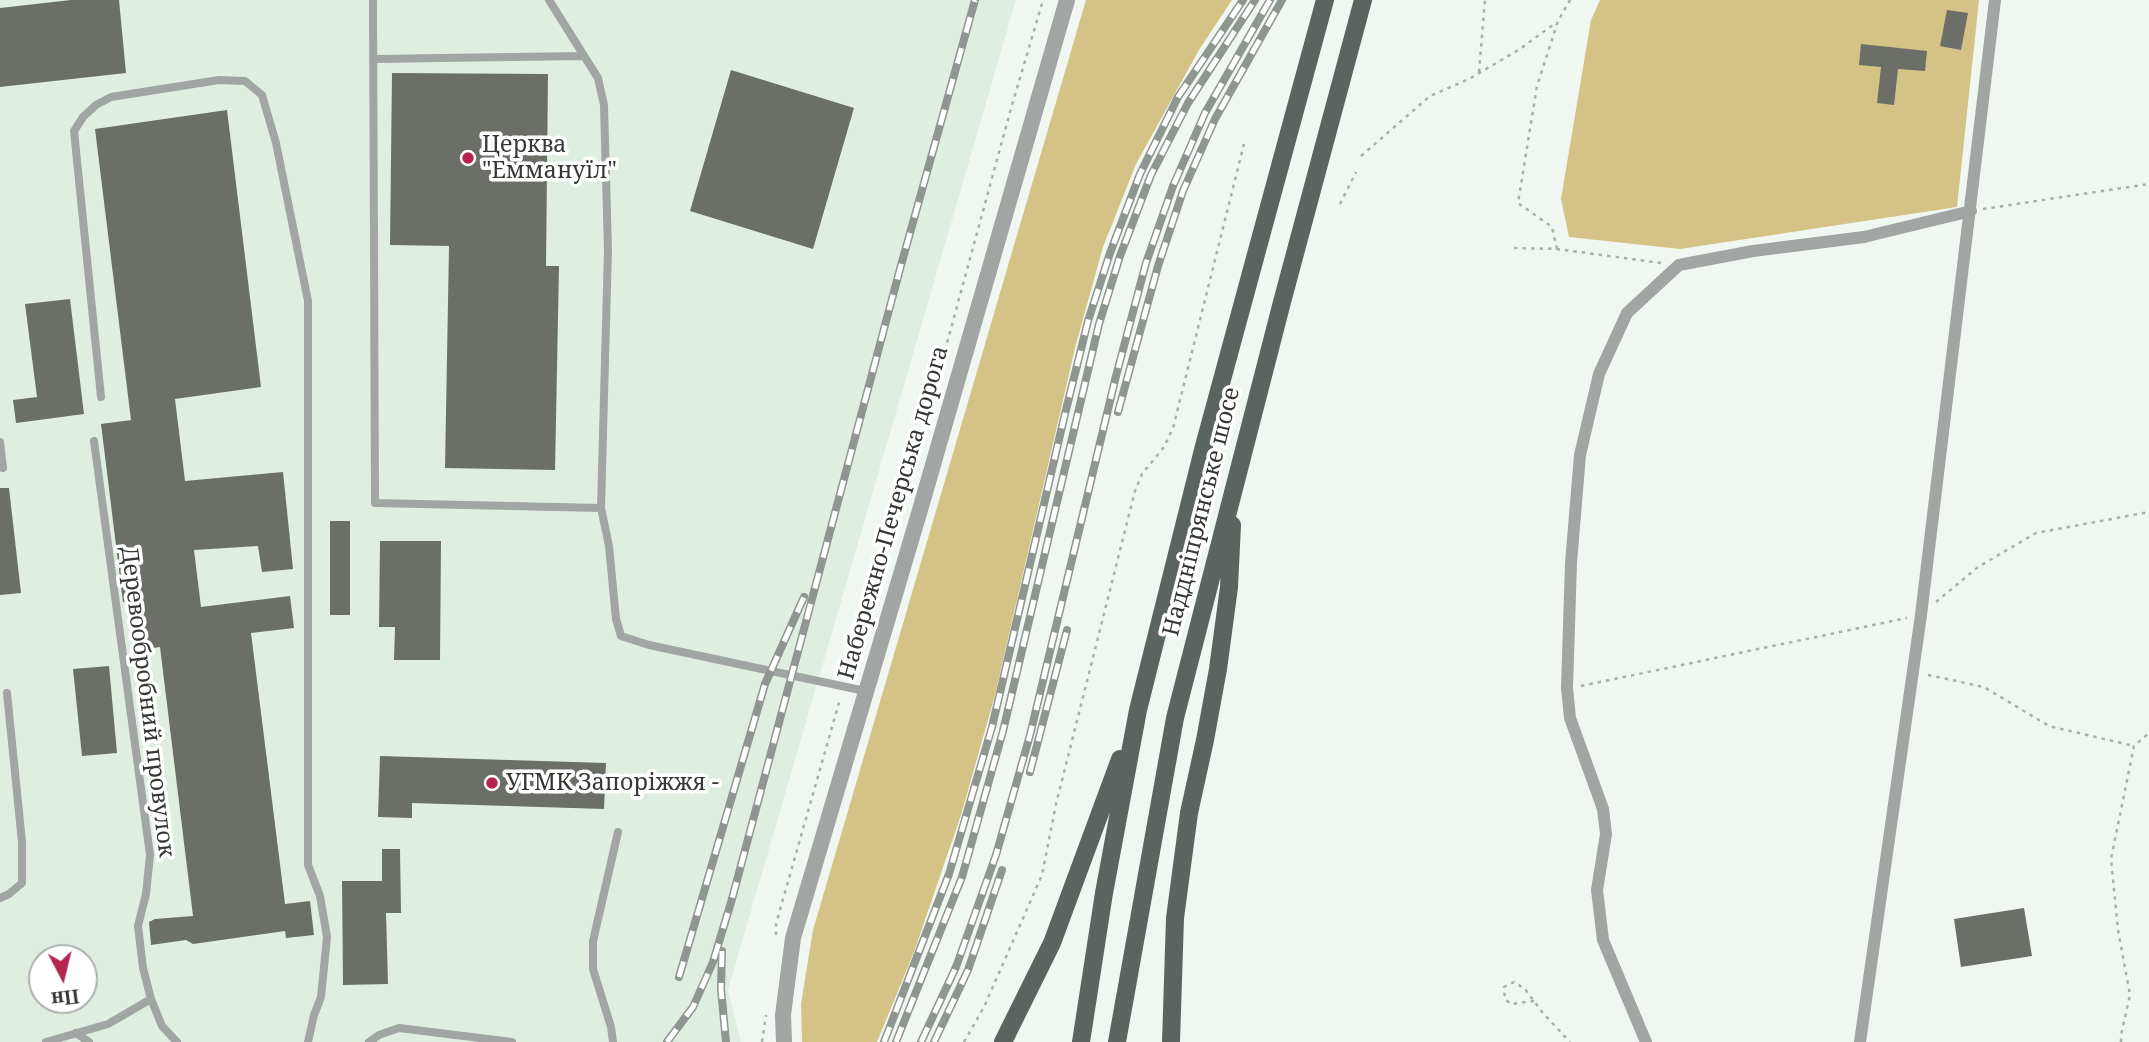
<!DOCTYPE html>
<meta charset="utf-8">
<style>
body{margin:0}
#map{position:relative;width:2149px;height:1042px;overflow:hidden;background:#eff7f0;font-family:"Noto Serif",serif}
canvas{display:block}
.north{position:absolute;left:28px;top:944px;width:70px;height:70px;box-sizing:border-box;background:#fff;border:2px solid #aeafae;border-radius:50%;rotate:173deg;font-size:19px;font-weight:700;line-height:28px;text-align:center;color:#353835}
.north::after{content:'';display:block;margin:auto;width:24px;height:32px;background:#b4244f;clip-path:polygon(50% 0,100% 100%,50% 72%,0 100%)}
</style>
<div id="map">
<canvas width="2149" height="1042"></canvas>
<div class="north">Пн</div>
</div>
<script>
const c = document.querySelector('canvas').getContext('2d');
c.lineJoin = 'round';
function paint(path, color) { c.fillStyle = color; c.fill(path, 'evenodd'); }
const shape = rows => new Path2D(rows.map(r => 'M' + r).join(''));
function strokePath(path, color, width, dash) { c.strokeStyle = color; c.lineWidth = width; c.lineCap = dash ? 'butt' : 'round'; c.setLineDash(dash || []); c.stroke(path); }
function label(font, color, halo, rows, align = 'center') {
  c.font = font + ' "Noto Serif",serif'; c.lineWidth = 7; c.setLineDash([]); c.textBaseline = 'middle'; c.strokeStyle = halo; c.fillStyle = color; for (const [text, x, y, turn = 0] of rows) {
    c.save(); c.translate(x, y); c.rotate((+turn || 0) * Math.PI / 180); c.textAlign = isNaN(turn) ? turn : align; if (halo) c.strokeText(text, 0, 0); c.fillText(text, 0, 0); c.restore();
  }
}
const built = shape([
 [0,0,1016,0,728,990,741,1042,0,1042],
 [42,958,84,958,84,1000,42,1000]
]);
const green = shape([
 [1086,0,1232,0,1199,50,1136,164,1103,247,1075,348,995,695,961,815,914,952,877,1042,802,1042,801,1004,813,930],
 [1600,0,1979,0,1957,207,1680,249,1569,237,1561,199,1591,20]
]);
const building = shape([
 [71,0,119,0,126,73,0,87,0,8],
 [1947,10,1968,13,1961,50,1940,46],
 [1861,44,1927,51,1925,71,1898,69,1894,105,1877,103,1881,67,1859,65],
 [731,70,854,108,813,249,690,211],
 [392,73,548,74,546,266,559,266,555,470,445,468,449,246,390,245],
 [227,110,261,387,175,399,185,481,283,472,293,569,262,572,258,546,194,550,201,607,290,596,294,628,251,633,285,904,310,901,314,935,286,938,285,931,193,944,186,940,151,945,149,922,155,919,193,916,160,647,134,651,131,631,142,630,138,601,123,602,101,424,131,420,95,129],
 [70,299,84,414,16,423,13,400,37,397,25,304],
 [0,488,9,488,21,593,0,595],
 [330,521,350,521,350,615,330,615],
 [380,541,441,541,440,660,394,660,395,627,379,627],
 [109,666,117,753,82,756,73,669],
 [380,756,606,763,604,809,412,803,412,818,378,817],
 [382,849,400,849,401,913,386,913,388,984,343,985,342,881,382,881],
 [2024,908,2032,956,1961,967,1954,919]
]);
const path = shape([
 [1479,72,1485,0],
 [1361,156,1430,96,1469,79,1520,49,1557,22],
 [1340,204,1356,172],
 [1983,209,2149,184],
 [1514,248,1557,249,1661,263],
 [1557,249,1552,227,1518,203,1537,86,1558,21,1570,0],
 [1936,602,1978,567,2036,533,2149,512],
 [1928,675,1984,687,2049,726,2134,746],
 [846,676,926,420,1010,112,1043,0],
 [1581,686,1907,618],
 [776,935,776,924,840,699],
 [1534,1001,1511,1004,1505,999,1504,987,1514,982,1525,989,1534,1001,1542,1012,1570,1042],
 [762,1042,766,1015],
 [964,1042,984,1007,1042,875,1056,804,1135,491,1142,474,1164,447,1173,428,1244,144],
 [2121,1042,2121,1035,2130,995,2118,930,2111,859,2134,746,2149,733]
]);
const service = shape([
 [373,0,375,503,601,508],
 [549,0,598,78,604,105,608,250,601,508,609,546,616,619,621,636,649,645,865,691],
 [373,59,582,56],
 [101,397,74,131,83,117,96,105,111,97,219,80,245,81,262,95,276,143,308,301,308,865,320,896,327,937,321,997,314,1015,308,1042],
 [94,441,150,855,146,894,138,926,143,968,151,999,162,1026,177,1042],
 [0,442,3,468],
 [0,898,9,894,22,883,22,842,7,693],
 [76,1033,89,1042],
 [46,1042,108,1024,151,999],
 [369,1042,379,1035,399,1028,512,1042],
 [613,1042,611,1027,593,969,593,941,618,832]
]);
const pedestrian = shape([
 [1646,1042,1603,940,1597,890,1606,834,1603,809,1570,718,1567,688,1571,563,1580,455,1599,374,1627,313,1679,265,1753,251,1864,237,1971,211],
 [1860,1042,1921,615,1995,0]
]);
const minor = shape([
 [784,1042,783,1015,793,938,920,510,1067,0]
]);
const primary = shape([
 [1003,1042,1052,943,1120,759],
 [1081,1042,1104,893,1138,710,1204,446,1325,0],
 [1117,1042,1175,718,1282,302,1363,0],
 [1171,1042,1175,918,1189,813,1205,740,1218,669,1229,587,1232,525]
]);
const rail = shape([
 [1118,412,1158,266,1183,191,1215,119,1282,0],
 [1030,772,1067,630],
 [722,951,721,989,726,1042],
 [679,977,765,684,804,597],
 [667,1042,693,1007,713,962,732,899,900,269,975,0],
 [884,1042,949,874,992,727,1064,418,1088,321,1110,253,1140,174,1178,97,1243,0],
 [896,1042,962,877,1003,731,1099,324,1120,256,1151,175,1188,103,1255,0],
 [921,1042,956,967,996,855,1030,735,1116,376,1146,263,1173,186,1205,113,1270,0],
 [934,1042,968,970,1002,870]
]);
const markers = [
 [468,158,7,"#b4244f"],
 [492,783,7,"#b4244f"]
];
const poiNames = [
 ["Церква",482,145],
 ["\"Еммануїл\"",482,171],
 ["УГМК Запоріжжя -",506,783]
];
const streetNames = [
 ["Наддніпрянське шосе",1202,512,-76],
 ["Набережно-Печерська дорога",894,513,-74],
 ["Деревообробний провулок",147,702,83]
];
paint(built, '#e0eee2');
paint(green, '#d4c286');
paint(building, '#6c6f67');
strokePath(path, '#a9afaa', 2.5, [3.5, 5]);
strokePath(service, '#a1a5a4', 8);
strokePath(pedestrian, '#a1a5a4', 12);
strokePath(minor, '#a1a5a4', 16);
strokePath(primary, '#5c6462', 18);
strokePath(rail, '#8f9590', 8);
strokePath(rail, '#fff', 5, [16]);
for (const [x, y, r, color] of markers) { const dot = new Path2D(); dot.arc(x, y, r, 0, 2 * Math.PI); c.fillStyle = color; c.fill(dot); strokePath(dot, '#fff', 2.5); }
label('23px', '#353835', '#fff', poiNames, 'left');
label('23px', '#353835', '#fff', streetNames);
</script>
